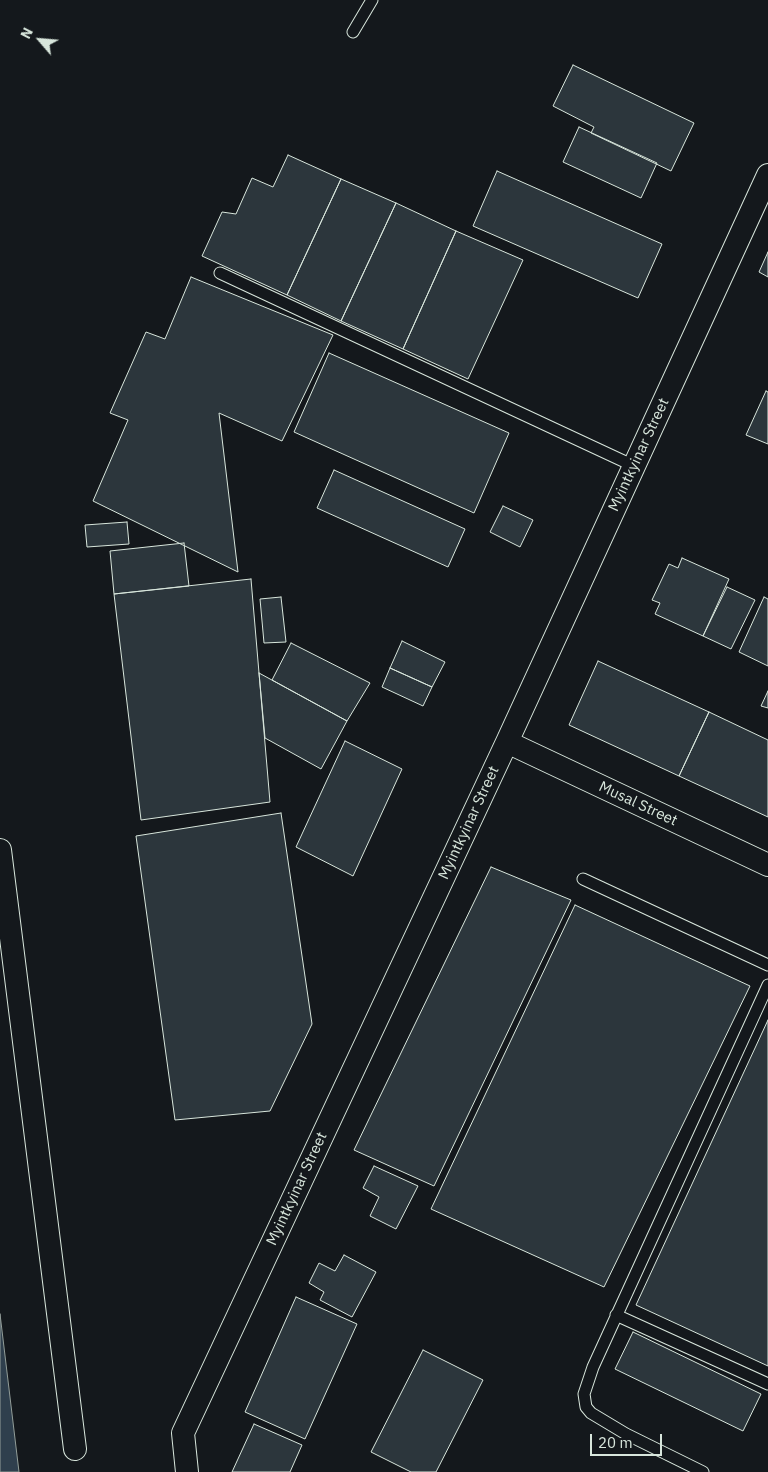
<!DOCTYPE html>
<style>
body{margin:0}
#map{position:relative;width:768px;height:1472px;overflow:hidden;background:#14181c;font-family:"IBM Plex Sans",sans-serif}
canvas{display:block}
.north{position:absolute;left:15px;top:15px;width:50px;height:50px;-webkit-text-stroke:4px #14181c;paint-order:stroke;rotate:297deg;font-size:14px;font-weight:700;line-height:20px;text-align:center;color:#d8e6dc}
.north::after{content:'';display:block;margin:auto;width:18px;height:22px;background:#d8e6dc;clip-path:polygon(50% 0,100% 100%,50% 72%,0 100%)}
.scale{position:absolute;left:590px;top:1434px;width:72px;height:22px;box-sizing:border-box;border:2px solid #d8e6dc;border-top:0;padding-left:6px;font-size:15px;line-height:18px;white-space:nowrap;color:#d8e6dc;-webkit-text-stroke:4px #14181c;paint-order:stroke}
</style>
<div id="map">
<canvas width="768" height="1472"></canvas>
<div class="north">N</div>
<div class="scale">20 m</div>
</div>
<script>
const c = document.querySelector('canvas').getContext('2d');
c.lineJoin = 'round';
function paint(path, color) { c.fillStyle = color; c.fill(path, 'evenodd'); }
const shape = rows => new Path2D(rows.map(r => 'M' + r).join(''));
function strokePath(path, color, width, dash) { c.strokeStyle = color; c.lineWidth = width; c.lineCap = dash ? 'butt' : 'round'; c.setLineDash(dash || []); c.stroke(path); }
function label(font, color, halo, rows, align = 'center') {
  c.font = font + ' "IBM Plex Sans",sans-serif'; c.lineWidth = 4; c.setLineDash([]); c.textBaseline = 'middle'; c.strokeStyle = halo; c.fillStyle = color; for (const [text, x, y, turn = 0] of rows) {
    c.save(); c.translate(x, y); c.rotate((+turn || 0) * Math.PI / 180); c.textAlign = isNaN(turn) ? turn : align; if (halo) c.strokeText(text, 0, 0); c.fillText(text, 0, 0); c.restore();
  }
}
const water = shape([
 [0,1314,19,1472,0,1472,0,1314]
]);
const building = shape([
 [573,65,694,123,671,171,591,133,594,127,553,106,573,65],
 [579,127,657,163,641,198,563,162,579,127],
 [288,155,341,179,287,295,202,256,222,212,236,214,252,178,273,187,288,155],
 [497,171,662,244,638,298,473,226,497,171],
 [341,179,396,203,341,321,287,295,341,179],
 [396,203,456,231,403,349,341,321,396,203],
 [456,231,523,260,468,379,403,349,456,231],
 [768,252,768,277,759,272,768,252],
 [191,277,333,335,282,441,219,413,238,572,93,501,128,420,110,413,146,332,165,339,191,277],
 [329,353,509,433,474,513,294,432,329,353],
 [766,391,768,392,768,444,746,435,766,391],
 [334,470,465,529,448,567,317,508,334,470],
 [503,506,533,520,520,547,490,532,503,506],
 [127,522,129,544,87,547,85,525,127,522],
 [184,543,189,586,114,594,110,551,184,543],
 [682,558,729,579,703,636,655,614,660,603,652,600,669,564,678,568,682,558],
 [251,579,270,802,141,820,114,594,251,579],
 [727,587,755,600,731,649,703,636,727,587],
 [281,597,286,642,264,643,260,599,281,597],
 [764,597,768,599,768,666,739,652,764,597],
 [402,641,445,662,432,687,390,668,402,641],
 [291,643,370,683,347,721,272,680,291,643],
 [598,661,709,712,679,776,569,725,598,661],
 [390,668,432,687,423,706,382,687,390,668],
 [259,673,347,721,321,769,265,738,259,673],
 [768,691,768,708,761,706,768,691],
 [709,712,768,740,768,817,679,776,709,712],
 [345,741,402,769,353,876,296,847,345,741],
 [281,813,312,1024,270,1111,175,1120,136,836,281,813],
 [491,867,571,900,434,1186,354,1150,491,867],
 [575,905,750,986,604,1287,431,1209,575,905],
 [768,1020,768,1366,636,1305,768,1020],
 [374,1166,418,1186,396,1229,370,1216,379,1197,363,1188,374,1166],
 [344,1255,376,1272,352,1317,320,1300,324,1292,309,1283,319,1263,335,1271,344,1255],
 [296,1297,357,1324,305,1439,245,1412,296,1297],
 [633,1332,761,1394,743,1431,615,1369,633,1332],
 [423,1350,483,1380,436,1472,411,1472,371,1452,423,1350],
 [254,1424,302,1445,290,1472,232,1472,254,1424]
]);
const service = shape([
 [353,32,372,0],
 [220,273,634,466],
 [583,879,768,965],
 [616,1315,768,1384],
 [703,1472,626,1434,591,1413,586,1407,584,1394,593,1367,768,985]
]);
const minor = shape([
 [507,742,768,865],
 [0,850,75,1449],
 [187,1472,183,1433,507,742,768,175]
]);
const streetNames = [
 ["Myintkyinar Street",639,455,-65],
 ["Musal Street",638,804,25],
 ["Myintkyinar Street",469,823,-65],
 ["Myintkyinar Street",297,1189,-65]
];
paint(water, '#2f3f4d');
strokePath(water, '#939e99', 1);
paint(building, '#2c363c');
strokePath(building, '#d8e6dc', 1);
strokePath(service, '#d8e6dc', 13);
strokePath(minor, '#d8e6dc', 24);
strokePath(service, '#14181c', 11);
strokePath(minor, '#14181c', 22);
label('15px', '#d8e6dc', '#14181c', streetNames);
</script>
